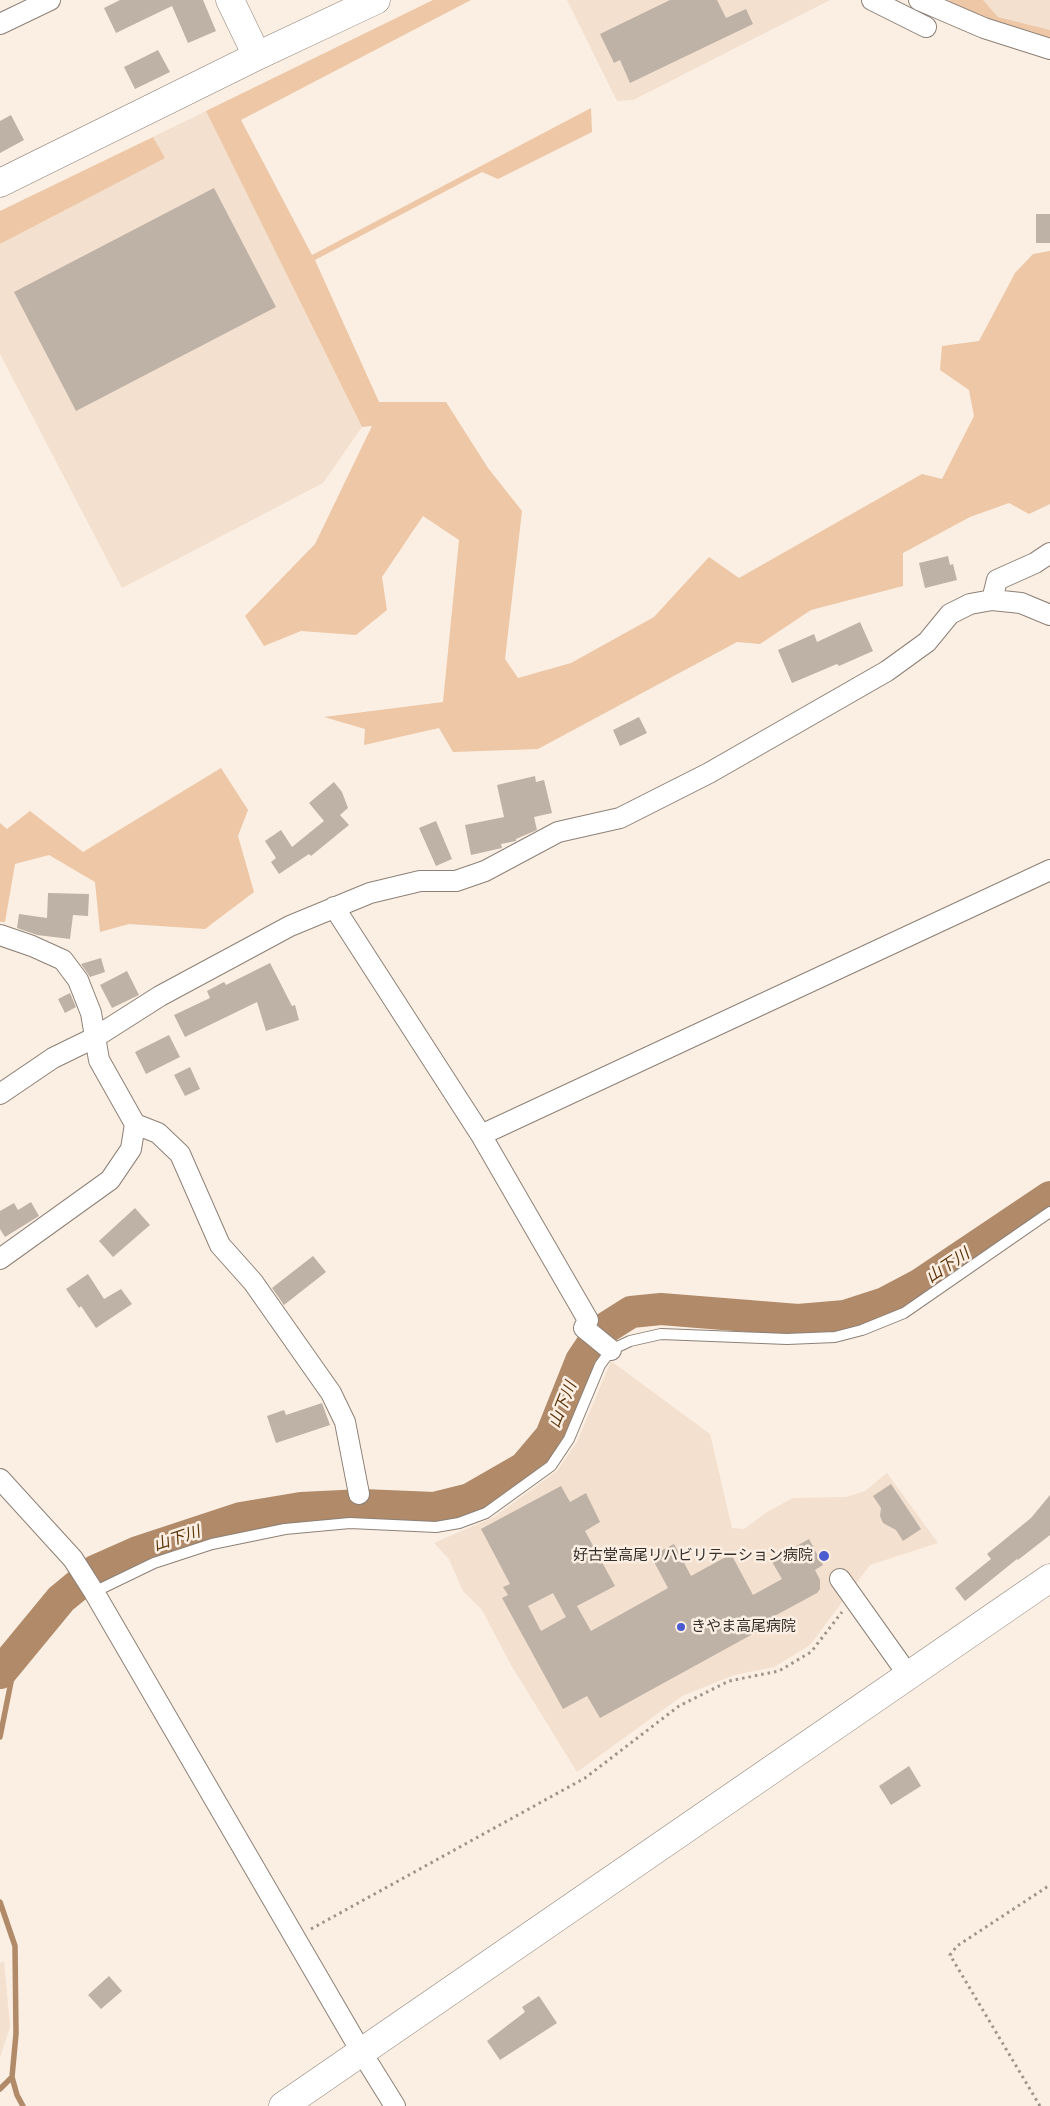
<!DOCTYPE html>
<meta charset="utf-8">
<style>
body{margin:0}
canvas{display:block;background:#fbeee2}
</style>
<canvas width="1050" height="2106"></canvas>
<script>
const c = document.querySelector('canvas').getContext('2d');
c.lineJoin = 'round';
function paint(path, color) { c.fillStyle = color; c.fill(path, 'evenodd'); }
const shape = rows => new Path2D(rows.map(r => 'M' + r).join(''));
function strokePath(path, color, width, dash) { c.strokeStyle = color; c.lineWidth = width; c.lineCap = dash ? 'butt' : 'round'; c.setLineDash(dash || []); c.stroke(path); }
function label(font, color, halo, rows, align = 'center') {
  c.font = font + ' "Fira Sans Condensed","Noto Sans JP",sans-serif'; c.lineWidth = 5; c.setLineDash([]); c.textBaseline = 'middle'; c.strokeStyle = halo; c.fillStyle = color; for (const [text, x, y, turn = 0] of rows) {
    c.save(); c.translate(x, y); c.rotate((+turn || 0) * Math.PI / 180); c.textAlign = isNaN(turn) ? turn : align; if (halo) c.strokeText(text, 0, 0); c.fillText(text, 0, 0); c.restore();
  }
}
const built = shape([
 [567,0,830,0,633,100,617,101],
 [983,0,1050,0,1050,30,998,17],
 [206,111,362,427,323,483,122,588,0,354,0,244,164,158,153,137],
 [611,1361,710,1434,732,1528,744,1529,767,1512,793,1498,846,1497,865,1491,887,1473,938,1543,870,1565,810,1645,774,1667,734,1675,682,1696,577,1772,511,1665,482,1610,463,1591,449,1559,434,1543,494,1517,557,1471,577,1442],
 [4,1961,10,2027,0,2057,0,1963]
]);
const green = shape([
 [433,0,471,0,241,120,312,255,591,108,592,132,498,179,482,172,315,260,379,402,446,402,488,468,522,511,505,659,518,678,571,663,654,617,709,557,739,578,922,474,942,479,974,416,969,390,940,370,942,346,979,341,1015,273,1033,254,1050,251,1050,504,1029,514,1009,503,970,517,903,553,903,586,811,610,760,644,737,642,538,749,453,752,439,728,364,745,365,729,324,717,443,702,459,540,423,516,382,577,387,610,356,635,301,631,264,646,245,616,315,544,372,426,362,427,206,111],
 [948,0,983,0,998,17,1050,30,1050,40,986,24],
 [153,137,165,158,0,244,0,211],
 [221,768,248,810,238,836,254,892,205,929,129,924,100,932,95,882,49,855,15,864,5,922,0,922,0,823,7,829,30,811,83,852]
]);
const stream = shape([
 [0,1737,12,1677,6,1665],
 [0,1902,15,1946,16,2034,12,2077,0,2089],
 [12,2077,17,2095,23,2106]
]);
const river = shape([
 [0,1673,61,1599,95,1571,138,1552,241,1518,301,1508,363,1505,434,1508,470,1499,524,1468,551,1436,581,1361,601,1331,631,1312,661,1309,798,1320,845,1316,885,1303,919,1285,1050,1197]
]);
const building = shape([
 [120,0,203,0,216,31,188,43,172,6,116,33,104,8],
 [670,0,717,0,726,18,746,9,753,24,630,83,620,60,614,63,600,34],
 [158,50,170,72,135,89,124,67],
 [11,115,24,140,0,153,0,121],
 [214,188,276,307,76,411,14,292],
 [1036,214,1050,214,1050,243,1036,243],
 [948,556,950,565,953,564,957,580,925,588,919,563],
 [860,622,873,651,839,666,837,664,792,683,778,650,814,634,817,642],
 [639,717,647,733,620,746,613,730],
 [535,776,536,782,544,780,552,813,534,817,537,830,516,839,516,841,501,844,502,848,471,855,465,825,504,817,497,785],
 [334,782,342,792,348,808,340,815,349,825,311,856,309,854,279,874,271,862,276,858,265,841,281,830,292,847,324,821,309,803],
 [436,821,452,859,436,866,419,828],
 [48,893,89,894,88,916,73,915,70,939,37,935,17,928,19,914,47,918],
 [101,958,105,972,90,977,81,964],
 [270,963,292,1006,295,1005,299,1020,266,1031,257,1002,185,1037,174,1015,210,998,207,991,224,982,226,985],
 [127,971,139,995,112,1008,100,985],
 [70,993,76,1007,65,1013,58,999],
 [169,1035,180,1057,146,1074,135,1052],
 [190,1067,200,1089,185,1096,174,1075],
 [31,1202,39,1216,5,1237,0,1229,0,1211,14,1203,18,1210],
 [135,1208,150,1225,113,1257,99,1241],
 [313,1256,326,1272,284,1305,272,1288],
 [88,1274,104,1299,121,1289,132,1304,96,1328,81,1306,79,1308,66,1289],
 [322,1403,330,1425,276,1443,267,1416,284,1410,286,1415],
 [891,1484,921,1529,903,1541,896,1530,883,1523,880,1516,881,1508,873,1496],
 [561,1486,570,1502,586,1493,600,1522,585,1531,615,1586,577,1606,591,1631,668,1588,651,1556,674,1544,691,1576,731,1554,753,1595,782,1579,771,1560,809,1539,823,1565,815,1570,820,1580,820,1589,817,1593,769,1619,771,1624,600,1718,587,1696,563,1709,502,1598,508,1595,503,1587,510,1584,481,1529],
 [553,1593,566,1617,541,1631,528,1606],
 [1050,1495,1050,1535,1018,1560,1017,1559,965,1601,955,1588,991,1559,987,1554,1031,1518],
 [909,1766,921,1786,891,1805,879,1786],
 [109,1976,122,1991,101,2009,88,1995],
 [539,1996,557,2023,500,2060,487,2041,525,2012,522,2007]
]);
const path = shape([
 [311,1929,585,1778,679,1706,729,1681,779,1671,811,1652,842,1612],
 [1040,2106,950,1955,957,1946,1050,1885]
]);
const lane = shape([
 [94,1592,154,1563,212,1544,285,1529,350,1523,436,1527,459,1523,486,1513,551,1466,569,1439,600,1365,611,1350,630,1341,661,1334,787,1339,835,1337,862,1330,904,1313,1050,1212]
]);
const street = shape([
 [872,0,926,27],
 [919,0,984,28,1050,49],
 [0,24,50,0],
 [992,600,997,580,1035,563,1050,553],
 [334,907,481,1135,588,1320,584,1328,611,1350],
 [0,935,32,946,63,960,78,980,91,1013,99,1060,135,1124,131,1149,110,1180,0,1259],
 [0,1094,53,1058,94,1038,160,996,290,926,370,893,420,881,456,881,485,871,558,832,620,818,709,773,887,671,927,642,950,614,970,604,992,600,1021,603,1050,615],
 [135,1124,158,1133,180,1154,220,1245,253,1282,331,1393,345,1422,359,1494],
 [481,1135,1050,870],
 [0,1479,73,1559,94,1592,362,2053,395,2106],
 [840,1579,909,1676]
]);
const secondary = shape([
 [230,0,257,56],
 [0,183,257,56,376,0],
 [283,2106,1050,1578]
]);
const markers = [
 [824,1556,6,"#4b5bd0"],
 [681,1627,5,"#4b5bd0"]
];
const poiNames = [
 ["好古堂高尾リハビリテーション病院",813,1556],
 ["きやま高尾病院",691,1627,"left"]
];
const waterNames = [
 ["山下川",948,1266,-34],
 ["山下川",563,1405,-68],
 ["山下川",177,1539,-18]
];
paint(built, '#f3e0cf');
paint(green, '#edc7a6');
strokePath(stream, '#b08a69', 5.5);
strokePath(river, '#b08a69', 32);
paint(building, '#beb1a6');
strokePath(lane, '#8d8177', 12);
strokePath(street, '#8d8177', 22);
strokePath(secondary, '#8d8177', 29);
strokePath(path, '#9d948b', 3, [2.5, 4]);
strokePath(lane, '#fff', 10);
strokePath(street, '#fff', 20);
strokePath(secondary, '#fff', 28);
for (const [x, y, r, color] of markers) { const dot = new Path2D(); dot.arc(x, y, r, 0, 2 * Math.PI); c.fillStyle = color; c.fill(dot); strokePath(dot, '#fbeee2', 2); }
label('15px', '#342f2b', '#fbeee2', poiNames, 'right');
label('italic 16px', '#5b350b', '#fbeee2', waterNames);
</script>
